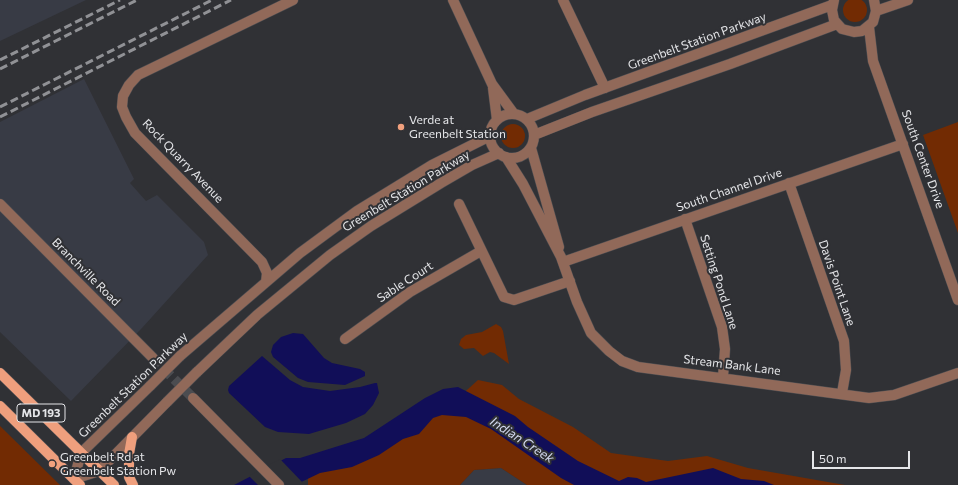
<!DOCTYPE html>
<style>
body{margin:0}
#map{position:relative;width:958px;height:485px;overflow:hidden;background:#303135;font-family:Commissioner,sans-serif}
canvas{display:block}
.scale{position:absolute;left:812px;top:451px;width:98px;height:18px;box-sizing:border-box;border:2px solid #e5e6e9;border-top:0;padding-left:5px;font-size:12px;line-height:14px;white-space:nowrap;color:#e5e6e9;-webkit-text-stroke:3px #303135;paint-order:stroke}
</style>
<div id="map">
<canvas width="958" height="485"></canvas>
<div class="scale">50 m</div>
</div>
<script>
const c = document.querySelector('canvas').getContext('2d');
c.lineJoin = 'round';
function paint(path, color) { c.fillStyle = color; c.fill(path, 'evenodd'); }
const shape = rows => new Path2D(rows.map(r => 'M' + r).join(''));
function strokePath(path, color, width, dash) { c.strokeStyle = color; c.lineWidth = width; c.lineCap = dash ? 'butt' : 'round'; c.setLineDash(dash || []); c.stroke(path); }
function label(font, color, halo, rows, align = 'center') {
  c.font = font + ' Commissioner,sans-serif'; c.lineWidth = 4; c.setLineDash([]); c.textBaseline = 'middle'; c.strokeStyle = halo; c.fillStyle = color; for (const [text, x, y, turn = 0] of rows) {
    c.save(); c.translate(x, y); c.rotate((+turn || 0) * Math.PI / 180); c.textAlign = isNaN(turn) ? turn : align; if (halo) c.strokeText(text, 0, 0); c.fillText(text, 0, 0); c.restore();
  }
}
const built = shape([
 [0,0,86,0,0,41],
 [84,79,134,179,130,183,146,201,157,195,204,242,208,255,142,328,71,401,0,332,0,122],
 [501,468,527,485,460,485,474,470]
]);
const green = shape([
 '843 10a12 12 0 1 1 24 0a12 12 0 1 1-24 0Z',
 [958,122,958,233,923,135],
 '501 136a12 12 0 1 1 24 0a12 12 0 1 1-24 0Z',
 [496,324,501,327,503,331,509,364,494,353,490,352,483,356,474,348,464,349,459,345,461,339,466,335,482,332],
 [478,380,502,385,519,399,573,427,611,453,668,461,707,456,748,468,845,485,527,485,501,468,474,470,460,485,308,485,308,468,447,408],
 [0,426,60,485,0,485]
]);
const water = shape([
 [293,333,303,334,324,358,332,363,360,369,365,372,365,376,345,385,308,382,298,378,273,357,271,352,273,345,281,337],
 [262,356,290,380,303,387,330,391,360,387,375,383,377,383,379,393,373,405,365,414,346,423,309,434,278,432,265,427,229,393,228,390,229,386],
 [458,387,515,416,528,427,578,461,619,481,628,477,637,478,646,482,713,468,741,479,764,481,774,485,574,485,561,478,491,429,466,417,442,415,433,418,419,434,403,439,379,455,352,467,320,473,295,485,234,485,286,458,300,458,364,438,425,398,443,389]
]);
const pier = shape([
 [280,459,303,483,299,485,258,485,249,476]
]);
const minorTunnel = shape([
 [153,358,193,398]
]);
const minor = shape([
 [453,0,492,84,514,114],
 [563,0,605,88],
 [834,0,832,10,834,20,842,29,854,32,862,31,873,22,876,11,874,0],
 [876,11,908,0],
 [869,27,873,61,958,300],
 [493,88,497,120],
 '490 136a22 22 0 1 1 44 0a22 22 0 1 1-44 0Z',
 [527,119,585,95,832,5],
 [534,135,592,112,730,64,837,24],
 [531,148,559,247],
 [506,157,523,184,561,257,577,302,591,333,609,351,622,361,638,367,869,398,894,395,958,373],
 [789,183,844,341,846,370,842,393],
 [0,204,153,358],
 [459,204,504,297,514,300,570,281],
 [685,219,722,327,725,349,723,377],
 [563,262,903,144],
 [266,282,267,273,262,262,135,133,126,117,122,107,123,96,129,85,138,75,293,0],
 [345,339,410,292,481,251],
 [180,356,300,253,357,211,432,165,490,136],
 [197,372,257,315,330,255,371,226,441,183,472,165,499,153],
 [193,398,279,485],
 [74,479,81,453,150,386],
 [74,479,99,471,167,402]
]);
const major = shape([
 [0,373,114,485],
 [0,406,80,485],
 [132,437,129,454,129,477,133,485]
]);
const rail = shape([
 [0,60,120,0],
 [0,69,137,0],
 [0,107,212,0],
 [0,117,231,0]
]);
const minorBridge = shape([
 [150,386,180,356],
 [167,402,197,372]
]);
const markers = [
 [401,127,4,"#f2a17e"],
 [52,464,4,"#f2a17e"]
];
const shields = [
 [41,413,48]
];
const shieldNames = [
 ["MD 193",41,413]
];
const streetNames = [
 ["Greenbelt Station Parkway",697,41,-20],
 ["South Center Drive",923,159,70],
 ["Rock Quarry Avenue",183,161,46],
 ["South Channel Drive",729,190,-19],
 ["Greenbelt Station Parkway",406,191,-31],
 ["Branchville Road",86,272,45],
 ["Sable Court",405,282,-33],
 ["Setting Pond Lane",719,282,72],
 ["Davis Point Lane",837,283,71],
 ["Stream Bank Lane",732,365,7],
 ["Greenbelt Station Parkway",133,385,-44]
];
const poiNames = [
 ["Verde at",409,120],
 ["Greenbelt Station",409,134],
 ["Greenbelt Rd at",60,457],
 ["Greenbelt Station Pw",60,471]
];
const waterNames = [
 ["Indian Creek",522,440,33]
];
paint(built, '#383b45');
paint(green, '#722b03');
paint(water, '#110e58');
paint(pier, '#303135');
strokePath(minorTunnel, '#4b4c50', 10, [10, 5]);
strokePath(minor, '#4d4e52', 11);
strokePath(major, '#4d4e52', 11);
strokePath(minor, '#916959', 10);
strokePath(major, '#ef9f7d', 10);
strokePath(rail, '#909195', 3, [8, 4]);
strokePath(minorBridge, '#4d4e52', 11, []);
strokePath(minorBridge, '#916959', 10);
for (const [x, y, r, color] of markers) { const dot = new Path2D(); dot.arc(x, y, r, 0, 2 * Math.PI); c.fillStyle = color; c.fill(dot); strokePath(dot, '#303135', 1.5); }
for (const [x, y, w] of shields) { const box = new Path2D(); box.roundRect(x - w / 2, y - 9, w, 18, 3); c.fillStyle = '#303135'; c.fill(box); strokePath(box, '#e5e6e9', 1); }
label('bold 11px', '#e5e6e9', null, shieldNames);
label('12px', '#e5e6e9', '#303135', streetNames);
label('12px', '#e5e6e9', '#303135', poiNames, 'left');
label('italic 13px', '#d4daf0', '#303135', waterNames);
</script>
